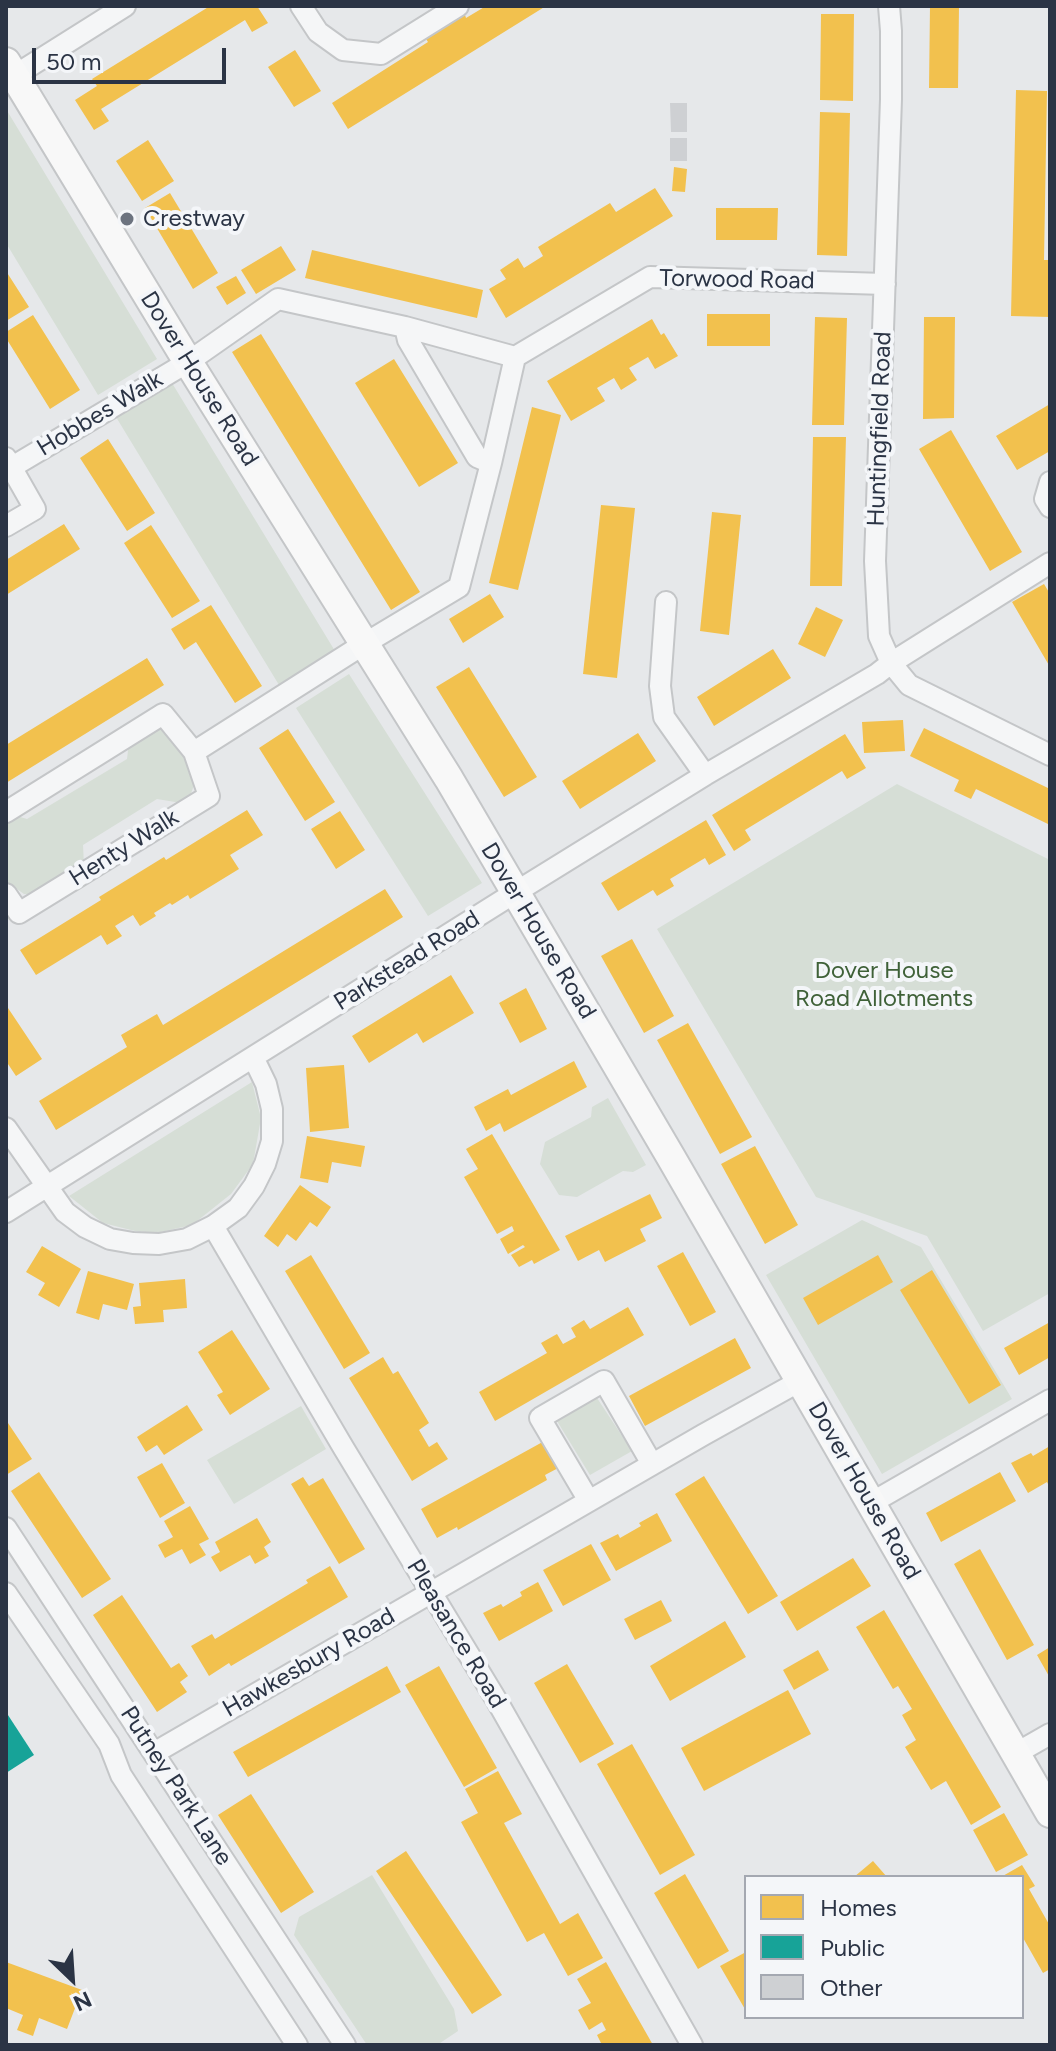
<!DOCTYPE html>
<style>
body{margin:0}
#map{position:relative;width:1056px;height:2051px;overflow:hidden;background:#e6e8ea;font-family:Figtree,sans-serif}
canvas{display:block}
.frame{position:absolute;inset:0;border:8px solid #2b3445;pointer-events:none}
.legend{position:absolute;left:744px;top:1875px;width:280px;height:144px;box-sizing:border-box;background:#f4f6f9;border:2px solid #a4a8b1;margin:0;padding:10px 14px;list-style:none;font-size:24px;color:#2b3445}
.legend li{display:flex;align-items:center;gap:16px;height:40px}
.legend b{width:40px;border:2px solid #a4a8b1}
.north{position:absolute;left:32px;top:1939px;width:80px;height:80px;-webkit-text-stroke:6px #f4f6f9;paint-order:stroke;rotate:155deg;font-size:22px;font-weight:700;line-height:32px;text-align:center;color:#2b3445}
.north::after{content:'';display:block;margin:auto;width:28px;height:36px;background:#2b3445;clip-path:polygon(50% 0,100% 100%,50% 72%,0 100%)}
.scale{position:absolute;left:32px;top:48px;width:194px;height:36px;box-sizing:border-box;border:4px solid #2b3445;border-top:0;padding-left:10px;font-size:24px;line-height:28px;white-space:nowrap;color:#2b3445;-webkit-text-stroke:6px #f4f6f9;paint-order:stroke}
</style>
<div id="map">
<canvas width="1056" height="2051"></canvas>
<div class="frame"></div>
<ul class="legend">
<li><b style="height:22px;background:#f2c14e"></b>Homes</li>
<li><b style="height:22px;background:#17a398"></b>Public</li>
<li><b style="height:22px;background:#ced0d3"></b>Other</li>
</ul>
<div class="north">N</div>
<div class="scale">50 m</div>
</div>
<script>
const c = document.querySelector('canvas').getContext('2d');
c.lineJoin = 'round';
function paint(path, color) { c.fillStyle = color; c.fill(path, 'evenodd'); }
const shape = rows => new Path2D(rows.map(r => 'M' + r).join(''));
function strokePath(path, color, width, dash) { c.strokeStyle = color; c.lineWidth = width; c.lineCap = dash ? 'butt' : 'round'; c.setLineDash(dash || []); c.stroke(path); }
function label(font, color, halo, rows, align = 'center') {
  c.font = font + ' Figtree,sans-serif'; c.lineWidth = 8; c.setLineDash([]); c.textBaseline = 'middle'; c.strokeStyle = halo; c.fillStyle = color; for (const [text, x, y, turn = 0] of rows) {
    c.save(); c.translate(x, y); c.rotate((+turn || 0) * Math.PI / 180); c.textAlign = isNaN(turn) ? turn : align; if (halo) c.strokeText(text, 0, 0); c.fillText(text, 0, 0); c.restore();
  }
}
const green = shape([
 [6,109,157,359,98,395,6,243],
 [172,383,335,651,279,685,116,417],
 [349,674,482,883,428,916,296,708],
 [149,730,163,730,174,740,188,759,196,780,187,804,157,799,83,845,84,866,40,894,24,894,7,882,6,817,10,814,27,819,127,759,129,742],
 [897,784,1050,860,1050,1293,983,1331,927,1236,816,1197,657,929],
 [252,1082,261,1118,253,1164,231,1194,192,1225,156,1233,135,1231,103,1223,69,1196],
 [608,1098,646,1165,633,1172,623,1171,577,1197,559,1195,540,1164,545,1142,591,1117,592,1107],
 [862,1220,921,1247,1012,1399,882,1474,766,1275],
 [597,1398,632,1451,590,1475,557,1421],
 [301,1406,326,1449,234,1504,207,1460],
 [372,1875,454,2009,458,2031,437,2045,367,2045,294,1935,299,1917]
]);
const homes = shape([
 [210,6,257,6,268,23,252,32,245,20,101,109,109,121,94,130,75,100,97,86,92,79],
 [486,6,546,6,348,129,332,103,428,42,426,39,445,27,465,15,466,18],
 [930,6,959,6,958,88,929,88],
 [821,14,854,14,853,101,820,100],
 [295,50,321,91,294,107,268,67],
 [1016,90,1047,91,1044,260,1050,260,1050,317,1011,316],
 [820,112,850,113,847,256,817,255],
 [148,140,174,181,142,201,116,161],
 [674,167,687,169,685,192,672,191],
 [655,188,673,216,506,318,489,289,506,279,500,270,518,258,524,268,543,256,538,247,610,203,616,212],
 [170,193,218,273,193,289,145,208],
 [716,208,778,208,777,240,716,240],
 [281,246,296,270,256,294,241,270],
 [312,250,483,290,477,318,305,278],
 [6,271,29,307,6,321],
 [236,276,246,293,227,305,216,287],
 [707,314,770,314,770,346,707,346],
 [33,315,80,390,50,409,6,338,6,332],
 [815,317,847,318,844,425,812,425],
 [924,317,955,317,954,418,923,419],
 [652,319,661,335,664,333,678,356,655,369,648,357,629,368,637,380,621,390,614,378,597,388,605,401,571,421,547,381],
 [261,334,420,592,391,610,232,352],
 [394,359,458,463,419,487,355,383],
 [1050,404,1050,451,1017,470,996,436],
 [532,407,561,415,518,590,489,583],
 [951,430,1022,552,990,571,919,449],
 [813,437,846,437,842,586,810,586],
 [108,439,155,513,127,531,80,458],
 [601,505,635,508,617,678,583,674],
 [712,512,741,515,729,635,700,631],
 [64,524,80,549,6,595,6,560],
 [151,525,200,601,172,618,124,543],
 [1044,584,1050,594,1050,667,1012,602],
 [490,594,504,617,463,643,449,619],
 [211,605,262,686,235,703,196,642,184,650,171,629],
 [816,607,843,620,825,657,798,644],
 [773,649,791,678,714,726,697,697],
 [147,658,164,685,6,783,6,745],
 [469,667,537,777,504,797,436,687],
 [903,720,905,751,864,753,862,722],
 [924,728,1050,789,1050,825,976,789,971,799,954,791,959,780,910,756],
 [288,729,335,802,305,821,259,748],
 [638,733,656,761,580,809,562,781],
 [845,734,866,768,847,779,842,771,745,830,751,840,734,851,712,815],
 [247,810,263,835,230,855,239,869,190,899,188,895,172,905,170,903,154,913,156,916,140,926,133,915,115,926,122,936,107,945,101,935,36,975,20,950,101,900,99,897,164,857,166,860],
 [340,811,365,850,336,869,311,829],
 [706,820,726,855,709,865,705,858,670,879,674,886,657,896,653,890,618,911,601,883],
 [385,889,403,917,56,1130,39,1101,127,1047,121,1035,157,1014,163,1025],
 [632,939,674,1016,644,1033,601,956],
 [451,975,474,1013,423,1043,417,1033,369,1063,352,1036],
 [526,988,547,1029,520,1043,499,1003],
 [6,1005,42,1059,16,1076,6,1061],
 [688,1023,752,1137,720,1154,657,1040],
 [574,1061,587,1087,504,1132,500,1123,486,1131,474,1107,508,1089,511,1095],
 [344,1065,349,1128,310,1132,306,1068],
 [492,1134,560,1250,534,1264,532,1260,519,1267,511,1255,525,1247,523,1245,508,1254,500,1239,514,1231,512,1226,497,1234,464,1177,478,1169,466,1149],
 [307,1136,365,1146,361,1167,332,1162,328,1183,300,1178],
 [755,1146,798,1225,765,1244,721,1164],
 [300,1185,331,1207,317,1227,310,1222,296,1241,287,1234,278,1247,264,1236],
 [650,1194,662,1218,640,1229,646,1241,605,1262,599,1250,578,1261,565,1236],
 [42,1246,81,1269,59,1307,38,1295,45,1283,26,1272],
 [683,1252,716,1312,690,1326,657,1266],
 [311,1255,370,1353,344,1369,285,1271],
 [878,1255,893,1282,818,1325,803,1298],
 [932,1270,1001,1385,969,1404,900,1290],
 [88,1271,134,1284,127,1310,103,1304,99,1320,76,1313],
 [185,1279,187,1308,163,1310,164,1322,135,1324,133,1307,141,1306,139,1283],
 [628,1307,644,1335,495,1421,479,1392,547,1353,541,1343,557,1334,563,1344,576,1337,571,1328,584,1320,590,1329],
 [1050,1322,1050,1357,1019,1375,1004,1348],
 [232,1330,270,1389,230,1415,217,1395,223,1392,198,1352],
 [735,1338,751,1368,645,1426,629,1396],
 [383,1357,393,1374,398,1371,429,1423,419,1430,429,1447,437,1442,448,1459,412,1481,349,1378],
 [187,1405,203,1430,164,1455,157,1445,146,1452,137,1437],
 [6,1420,32,1459,6,1475],
 [548,1439,562,1466,545,1475,547,1480,458,1530,457,1527,437,1538,421,1509],
 [1050,1446,1050,1488,1047,1482,1028,1493,1011,1463,1031,1453,1033,1456],
 [162,1463,185,1503,160,1518,137,1477],
 [39,1472,111,1579,82,1598,11,1491],
 [1000,1472,1016,1501,941,1542,926,1513],
 [704,1476,778,1596,748,1614,675,1494],
 [303,1477,309,1486,323,1478,365,1549,339,1564,291,1484],
 [190,1506,209,1539,199,1544,206,1555,190,1564,182,1549,165,1558,158,1545,173,1537,164,1521],
 [657,1513,672,1541,616,1571,600,1543,618,1534,620,1538,641,1526,639,1523],
 [257,1518,271,1542,264,1547,269,1556,255,1564,250,1555,220,1572,211,1557,220,1552,215,1542],
 [591,1544,611,1580,563,1606,543,1570],
 [980,1549,1034,1645,1007,1660,954,1564],
 [853,1558,871,1586,797,1631,780,1602],
 [330,1566,348,1597,231,1666,229,1663,209,1676,191,1646,212,1634,215,1639,308,1583,306,1580],
 [538,1582,553,1611,499,1641,483,1613,501,1604,503,1607,513,1601,522,1596,520,1592],
 [122,1595,171,1668,179,1663,188,1676,180,1682,187,1692,157,1712,93,1615],
 [661,1600,672,1621,635,1640,624,1619],
 [884,1610,1001,1807,971,1825,946,1781,931,1790,905,1747,916,1740,902,1715,912,1709,898,1686,893,1689,856,1627],
 [725,1621,746,1657,670,1701,650,1666],
 [1050,1647,1050,1678,1037,1655],
 [818,1650,829,1670,794,1690,783,1670],
 [567,1664,614,1744,580,1763,534,1683],
 [387,1666,401,1692,248,1777,233,1752],
 [439,1666,497,1768,464,1787,405,1685],
 [788,1690,811,1734,704,1791,681,1748],
 [632,1744,695,1855,660,1875,597,1764],
 [498,1771,522,1814,504,1823,560,1924,578,1913,603,1958,568,1976,544,1933,527,1942,461,1822,478,1813,465,1789],
 [251,1794,314,1892,281,1913,218,1815],
 [1004,1813,1028,1855,996,1872,973,1830],
 [406,1851,502,1995,472,2014,376,1871],
 [873,1861,887,1877,854,1877],
 [1022,1865,1035,1886,1029,1889,1050,1926,1050,1969,1043,1973,1022,1936,1022,1877,1001,1877],
 [685,1874,729,1951,698,1969,654,1893],
 [746,1952,746,2011,720,1966],
 [6,1962,82,1990,67,2029,39,2018,33,2036,17,2030,23,2015,6,2008],
 [606,1962,620,1987,653,2045,602,2045,597,2035,606,2030,602,2022,589,2030,578,2010,591,2003,577,1979]
]);
const public = shape([
 [6,1712,34,1755,6,1773]
]);
const building = shape([
 [670,103,687,103,687,132,671,132],
 [670,138,687,138,687,161,670,161]
]);
const street = shape([
 [301,6,318,32,343,50,381,54,458,6],
 [889,6,891,31,891,99,875,561,879,636,891,663,909,685,1050,755],
 [6,81,125,6],
 [405,327,515,357],
 [515,357,650,277,885,284],
 [12,467,188,362,278,299,405,327,408,340,477,457,491,463],
 [1050,482,1045,499,1050,507],
 [6,526,35,509,6,458],
 [666,602,660,686,664,717,705,775],
 [194,752,364,644,459,587,491,463,515,357],
 [6,812,163,714,194,752,209,796,19,913,6,894],
 [6,1128,65,1212,85,1227,110,1239,133,1243,159,1244,187,1239,213,1226,238,1208,254,1186,265,1164,272,1141,272,1109,266,1084,253,1057],
 [6,1212,516,892,705,775,877,674,891,663,1050,563],
 [213,1226,343,1447,497,1701,692,2045],
 [589,1501,540,1418,604,1381,652,1464],
 [871,1503,1050,1400],
 [6,1528,345,2045],
 [6,1593,109,1744,121,1775,297,2045],
 [154,1753,703,1435,800,1381],
 [1015,1754,1050,1734]
]);
const secondary = shape([
 [6,62,188,362,449,779,672,1159,1050,1813]
]);
const markers = [
 [127,219,8,"#6c737f"]
];
const poiNames = [
 ["Crestway",143,219]
];
const streetNames = [
 ["Torwood Road",737,280,1],
 ["Dover House Road",199,379,58],
 ["Hobbes Walk",100,414,-31],
 ["Huntingfield Road",880,429,-88],
 ["Henty Walk",124,848,-32],
 ["Dover House Road",538,931,59],
 ["Parkstead Road",407,961,-32],
 ["Dover House Road",864,1491,60],
 ["Pleasance Road",456,1634,59],
 ["Hawkesbury Road",309,1663,-30],
 ["Putney Park Lane",176,1786,57]
];
const parkNames = [
 ["Dover House",884,971],
 ["Road Allotments",884,999]
];
paint(green, '#d6ded6');
paint(homes, '#f2c14e');
paint(public, '#17a398');
paint(building, '#ced0d3');
strokePath(street, '#c4c6c8', 24);
strokePath(secondary, '#c4c6c8', 32);
strokePath(street, '#f5f6f7', 20);
strokePath(secondary, '#f8f8f8', 28);
for (const [x, y, r, color] of markers) { const dot = new Path2D(); dot.arc(x, y, r, 0, 2 * Math.PI); c.fillStyle = color; c.fill(dot); strokePath(dot, '#f4f6f9', 3); }
label('24px', '#2b3445', '#f4f6f9', poiNames, 'left');
label('24px', '#2b3445', '#f4f6f9', streetNames);
label('24px', '#3f6138', '#f4f6f9', parkNames);
</script>
